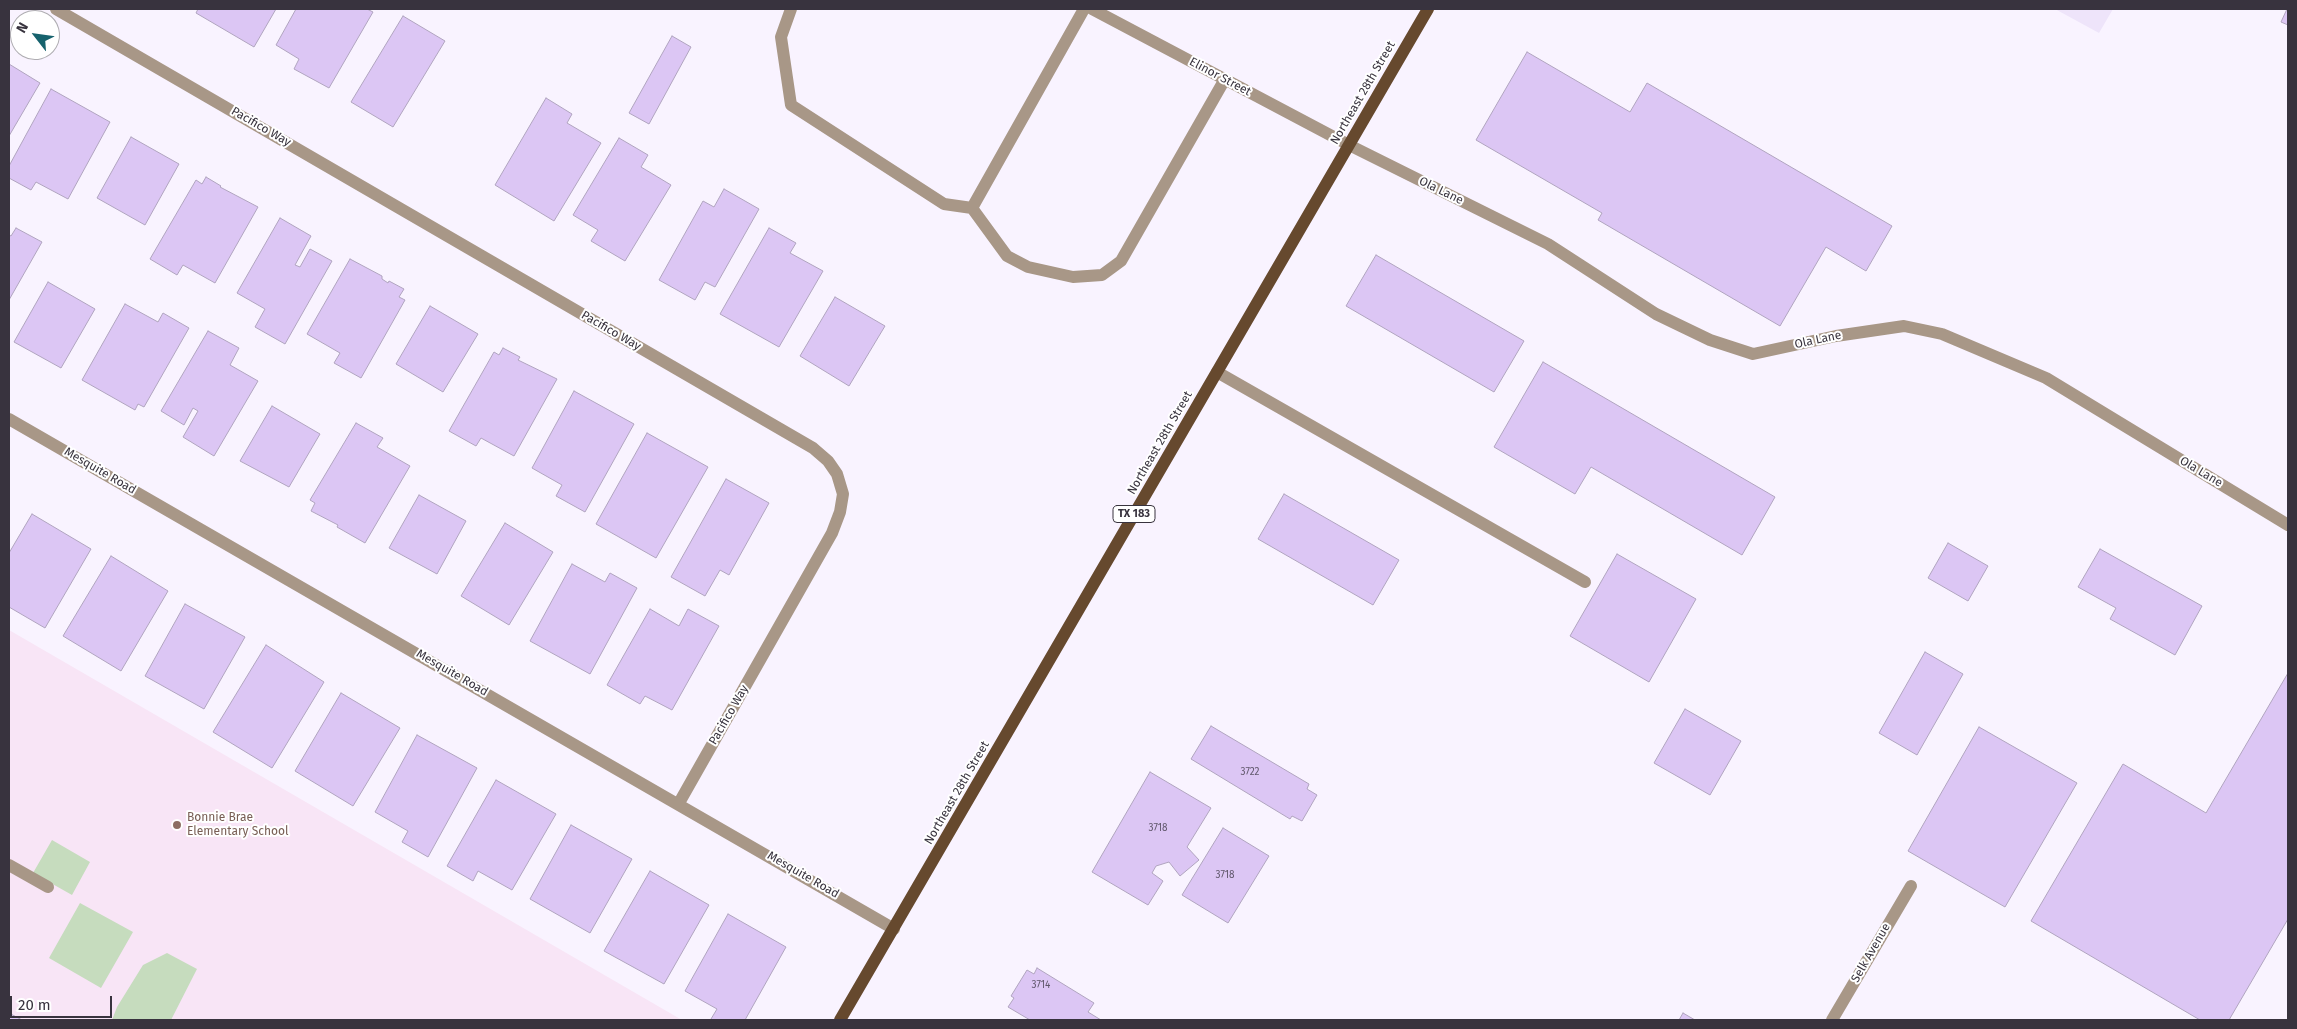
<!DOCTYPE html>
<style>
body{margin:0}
#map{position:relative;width:2297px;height:1029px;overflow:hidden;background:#f9f3ff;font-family:"Fira Sans",sans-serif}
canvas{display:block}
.frame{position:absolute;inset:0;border:10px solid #38333e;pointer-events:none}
.north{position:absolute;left:10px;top:10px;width:50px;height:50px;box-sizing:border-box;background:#fff;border:1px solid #afadb2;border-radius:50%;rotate:300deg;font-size:14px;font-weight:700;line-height:20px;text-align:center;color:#38333e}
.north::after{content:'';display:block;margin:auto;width:18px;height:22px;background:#16626d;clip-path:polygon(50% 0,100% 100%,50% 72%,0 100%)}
.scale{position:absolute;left:10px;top:996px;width:102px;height:22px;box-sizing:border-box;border:2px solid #38333e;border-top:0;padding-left:6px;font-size:15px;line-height:18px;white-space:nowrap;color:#38333e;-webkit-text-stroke:4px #fff;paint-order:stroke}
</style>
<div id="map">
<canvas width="2297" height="1029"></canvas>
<div class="frame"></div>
<div class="north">N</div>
<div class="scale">20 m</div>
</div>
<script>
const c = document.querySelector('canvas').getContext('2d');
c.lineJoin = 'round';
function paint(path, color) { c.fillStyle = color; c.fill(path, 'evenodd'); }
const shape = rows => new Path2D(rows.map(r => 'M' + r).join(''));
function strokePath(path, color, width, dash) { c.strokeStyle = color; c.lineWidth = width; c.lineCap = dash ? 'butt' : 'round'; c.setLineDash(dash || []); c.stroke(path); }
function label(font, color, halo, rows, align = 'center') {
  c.font = font + ' "Fira Sans",sans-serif'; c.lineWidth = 4; c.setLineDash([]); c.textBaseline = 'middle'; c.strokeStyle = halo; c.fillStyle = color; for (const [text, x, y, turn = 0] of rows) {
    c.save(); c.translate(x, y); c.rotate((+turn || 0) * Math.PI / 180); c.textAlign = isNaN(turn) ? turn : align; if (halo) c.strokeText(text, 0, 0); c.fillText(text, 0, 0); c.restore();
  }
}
const built = shape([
 [2055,9,2113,9,2099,33]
]);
const education = shape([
 [9,630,682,1020,9,1020]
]);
const green = shape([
 [52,840,90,862,72,895,33,873],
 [80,903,133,932,101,988,49,958],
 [167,953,197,969,171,1020,112,1020,117,1007,143,965]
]);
const building = shape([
 [198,9,276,9,254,47,196,13,198,9],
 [296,9,367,9,373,12,329,88,294,69,299,59,276,45,296,9],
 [2287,9,2288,9,2288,25,2281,22,2287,9],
 [403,16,445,41,393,127,351,102,403,16],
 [672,36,691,47,649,124,629,113,672,36],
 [1527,52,1630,112,1647,83,1892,226,1866,271,1826,247,1780,326,1598,220,1602,213,1476,140,1527,52],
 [9,64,40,83,9,136,9,64],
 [51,89,110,122,68,199,36,182,31,190,9,178,9,166,51,89],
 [546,98,572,114,567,123,601,143,554,221,495,185,546,98],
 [131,137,179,164,145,225,97,198,131,137],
 [619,138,648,155,641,167,671,185,625,261,591,241,598,230,573,215,619,138],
 [206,177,221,186,220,187,258,207,215,283,183,265,177,275,150,259,196,180,202,184,206,177],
 [724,189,759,209,715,287,705,282,695,300,659,280,703,201,714,207,724,189],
 [280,218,311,236,295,265,300,267,310,249,332,261,285,344,255,327,265,309,237,293,280,218],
 [16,228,42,242,9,300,9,235,11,236,16,228],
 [769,228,796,243,790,253,823,271,779,347,720,314,769,228],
 [1376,255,1524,341,1494,392,1346,306,1376,255],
 [350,259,382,276,382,279,388,283,389,281,404,289,399,297,405,300,361,378,334,363,340,353,307,334,350,259],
 [48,282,95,309,61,368,14,342,48,282],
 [835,297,885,326,849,386,800,356,835,297],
 [125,304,158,322,163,313,189,328,144,407,138,404,135,410,82,380,125,304],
 [430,306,478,334,443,392,396,364,430,306],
 [208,331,239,348,230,365,258,381,214,456,183,437,198,411,193,408,184,425,161,411,208,331],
 [503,348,520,357,518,360,557,379,514,456,481,438,476,446,449,431,494,352,499,355,503,348],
 [1543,362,1775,497,1742,555,1591,467,1575,494,1494,447,1543,362],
 [574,391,634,424,585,512,556,496,562,485,532,468,574,391],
 [272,406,320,434,289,487,240,461,272,406],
 [356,423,383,438,377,447,410,466,365,543,337,527,338,525,311,511,315,503,310,500,356,423],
 [647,433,708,467,656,558,596,524,647,433],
 [726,479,769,503,729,575,720,570,705,596,671,577,726,479],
 [1284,494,1399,560,1373,605,1258,539,1284,494],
 [419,495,466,521,437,574,389,548,419,495],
 [32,514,91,549,45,628,9,607,9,553,32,514],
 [505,523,553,552,509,625,461,596,505,523],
 [1948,543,1988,566,1968,601,1928,578,1948,543],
 [2100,549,2202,606,2175,655,2110,619,2116,608,2078,587,2100,549],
 [1617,554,1696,599,1649,682,1570,636,1617,554],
 [111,556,168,591,121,671,63,636,111,556],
 [572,564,605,582,610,573,637,588,590,674,530,641,572,564],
 [185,604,245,637,204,709,145,676,185,604],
 [650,609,679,626,688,609,719,626,672,710,645,696,640,704,607,685,650,609],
 [266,645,324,682,272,768,213,732,266,645],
 [1925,652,1963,674,1917,755,1879,733,1925,652],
 [2288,673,2288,919,2229,1020,2200,1020,2031,921,2123,764,2206,813,2288,673],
 [341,693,400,728,353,806,295,771,341,693],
 [1685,709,1741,741,1710,795,1654,763,1685,709],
 [1211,726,1309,784,1307,789,1317,795,1302,821,1292,816,1290,819,1191,759,1211,726],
 [1979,727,2077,783,2005,907,1908,851,1979,727],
 [417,735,477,768,428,857,402,842,408,831,375,812,417,735],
 [1150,772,1211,808,1187,847,1199,860,1180,876,1169,862,1156,866,1152,873,1163,881,1148,905,1092,872,1150,772],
 [496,780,556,814,512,890,478,871,473,881,447,866,496,780],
 [571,825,632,859,590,933,530,899,571,825],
 [1223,828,1269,856,1228,923,1182,895,1223,828],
 [650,871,709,905,664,984,604,951,650,871],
 [728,914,786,947,745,1020,713,1020,711,1019,717,1009,685,991,728,914],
 [1037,968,1094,1003,1088,1012,1101,1020,1030,1020,1008,1007,1014,998,1011,996,1027,970,1034,974,1037,968],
 [9,1013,22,1020,9,1020,9,1013],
 [1683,1013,1695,1020,1679,1020,1683,1013]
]);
const minor = shape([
 [56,9,813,448,828,461,837,474,843,494,840,512,832,533,679,803],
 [791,9,781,37,791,105,944,204,972,208,1084,9],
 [1092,9,1349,145,1548,244,1656,314,1710,340,1753,354,1836,336,1904,326,1942,334,2046,378,2288,525],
 [972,208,1007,256,1028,267,1073,277,1102,275,1121,261,1225,79],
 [1217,372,1585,582],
 [9,419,894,929],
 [9,865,48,887],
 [1832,1020,1911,886]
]);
const major = shape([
 [840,1020,1428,9]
]);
const markers = [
 [177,825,5,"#8d6e63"]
];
const numberNames = [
 ["3722",1250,772],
 ["3718",1158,828],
 ["3718",1225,875],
 ["3714",1041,985]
];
const shields = [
 [1134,514,42]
];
const shieldNames = [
 ["TX 183",1134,514]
];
const streetNames = [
 ["Elinor Street",1220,77,28],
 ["Northeast 28th Street",1363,93,-60],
 ["Pacifico Way",261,127,30],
 ["Ola Lane",1441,191,26],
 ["Pacifico Way",611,331,30],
 ["Ola Lane",1818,340,-12],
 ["Northeast 28th Street",1160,443,-60],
 ["Mesquite Road",100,471,30],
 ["Ola Lane",2201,472,31],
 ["Mesquite Road",452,673,30],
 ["Pacifico Way",729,715,-60],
 ["Northeast 28th Street",957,793,-60],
 ["Mesquite Road",803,875,30],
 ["Selk Avenue",1871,953,-60]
];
const educationNames = [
 ["Bonnie Brae",187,818],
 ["Elementary School",187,832]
];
paint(built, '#eee4fa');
paint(education, '#f8e5f6');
paint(green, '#c6dcbe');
paint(building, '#dcc6f4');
strokePath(building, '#b0a4bf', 1);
strokePath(minor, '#a89787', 12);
strokePath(major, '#66492e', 12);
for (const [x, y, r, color] of markers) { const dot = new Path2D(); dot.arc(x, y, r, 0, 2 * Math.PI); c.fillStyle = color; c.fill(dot); strokePath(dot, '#fff', 2); }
label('10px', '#61586c', null, numberNames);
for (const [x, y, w] of shields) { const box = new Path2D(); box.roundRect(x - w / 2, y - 8.5, w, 17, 4); c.fillStyle = '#fff'; c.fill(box); strokePath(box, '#38333e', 1); }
label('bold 11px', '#38333e', null, shieldNames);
label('12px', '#38333e', '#fff', streetNames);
label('12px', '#785e54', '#fff', educationNames, 'left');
</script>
